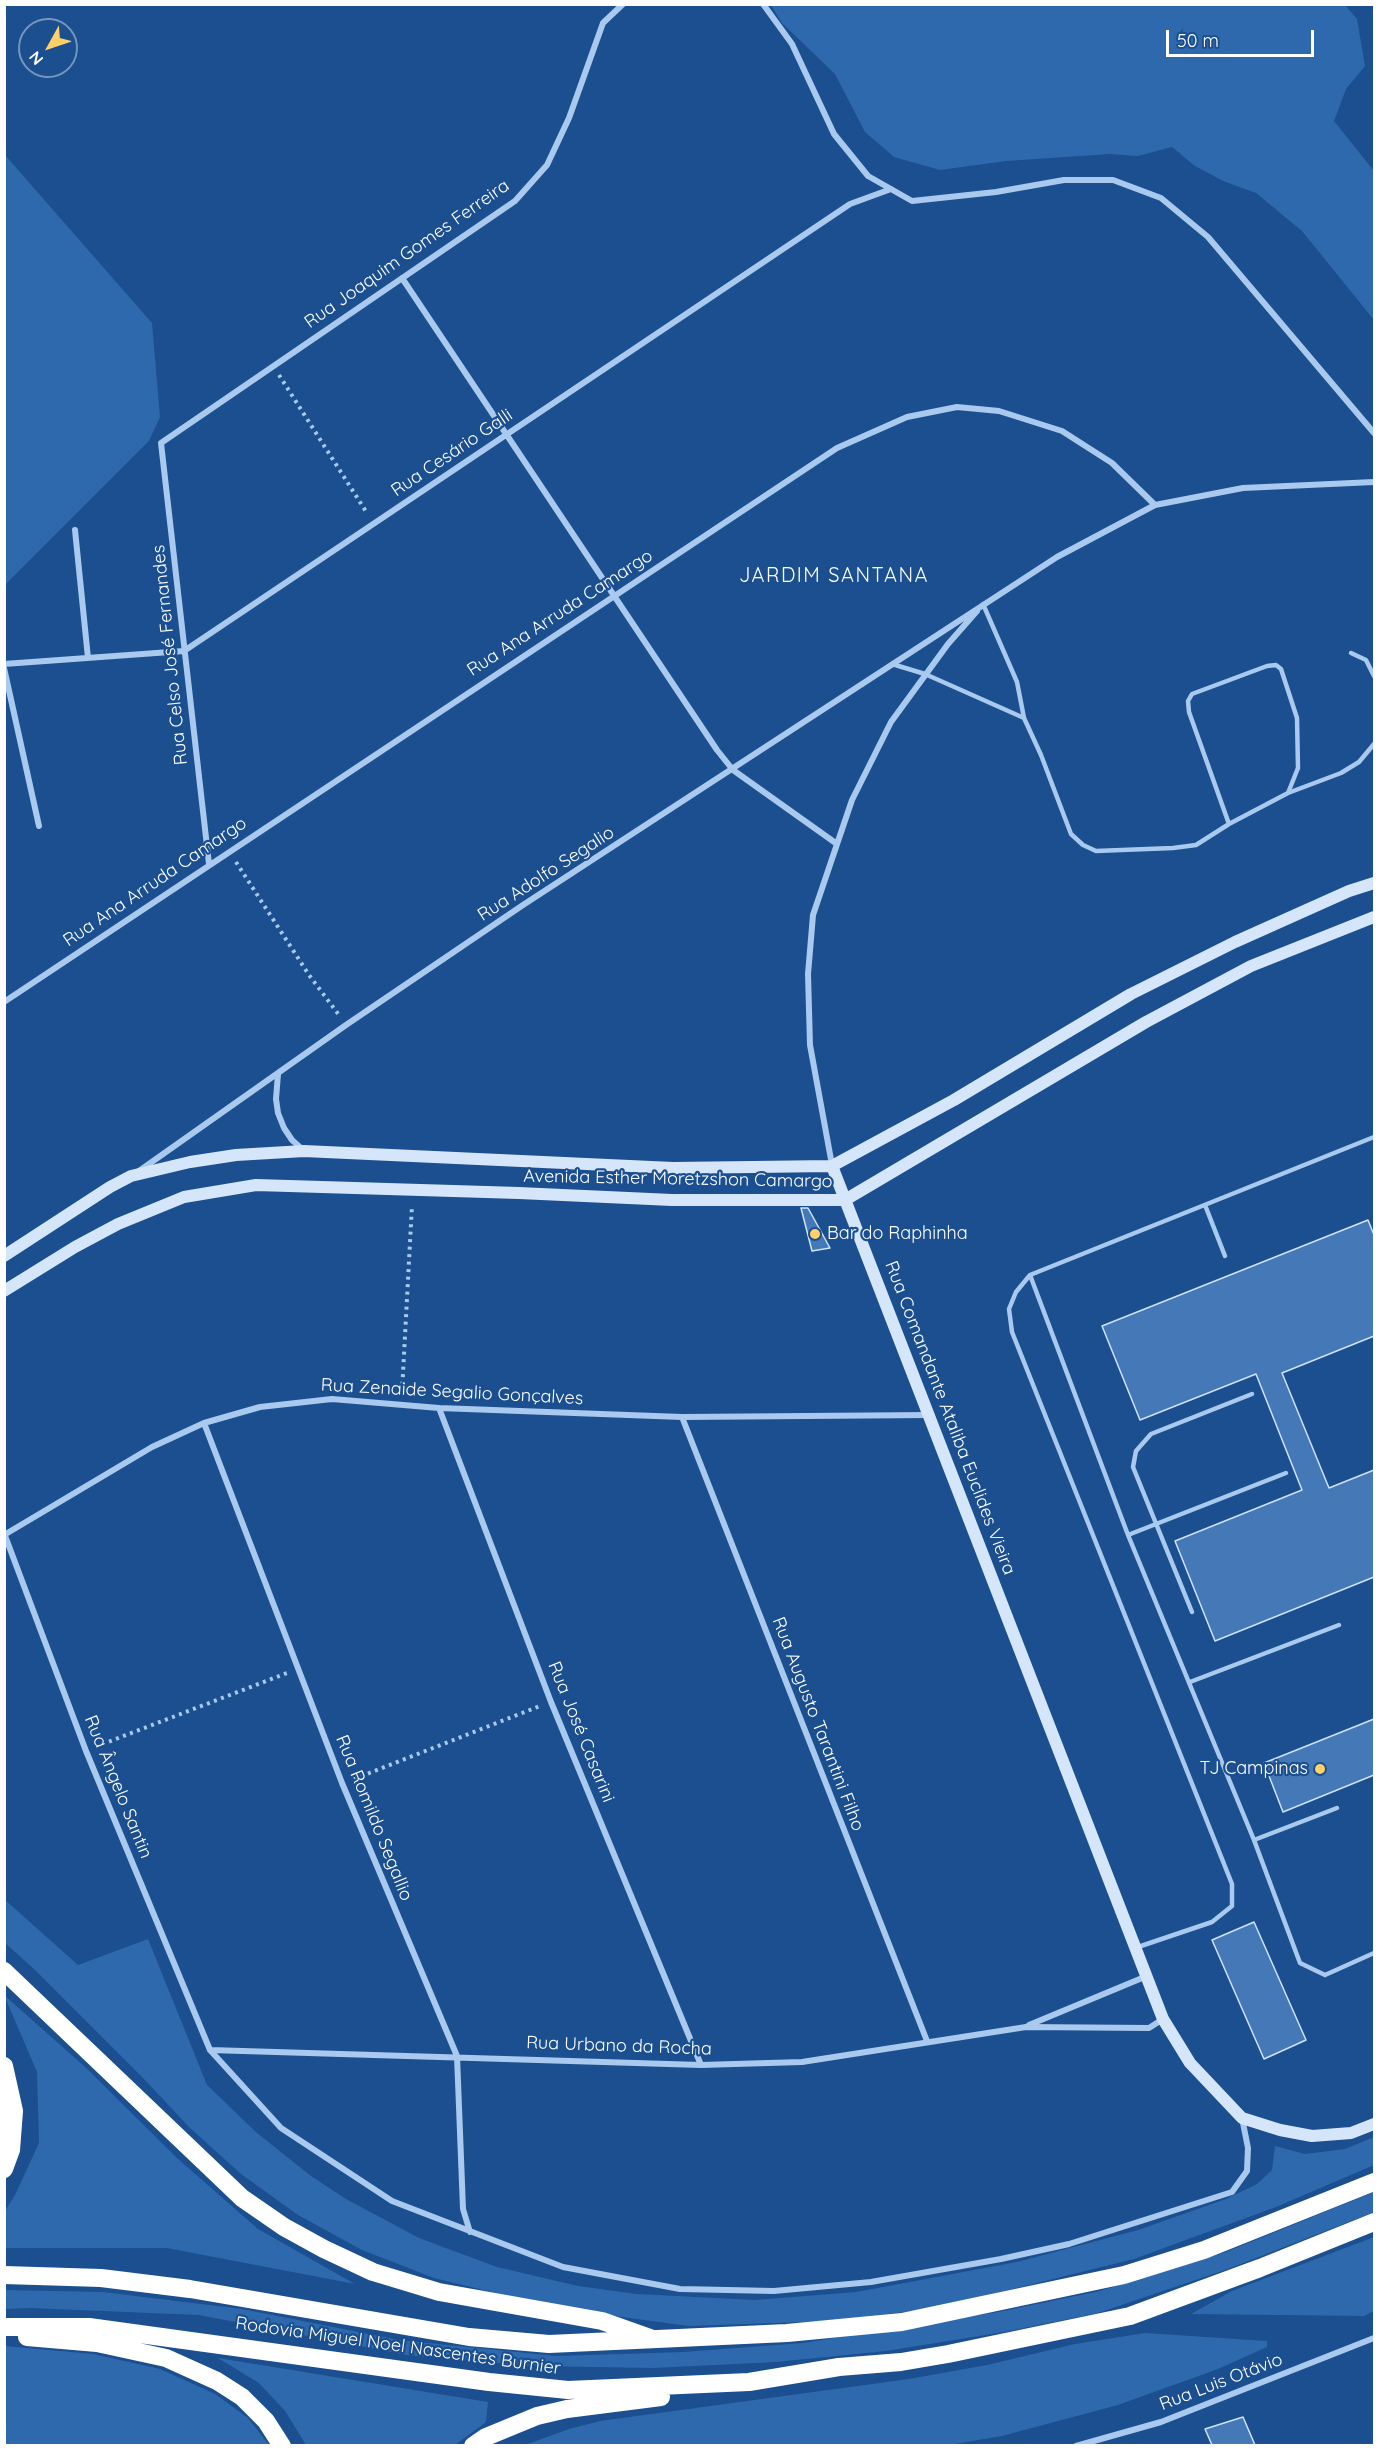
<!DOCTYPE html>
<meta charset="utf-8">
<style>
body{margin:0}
#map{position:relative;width:1379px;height:2450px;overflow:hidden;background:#1b4f8f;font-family:Quicksand,sans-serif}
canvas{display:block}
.frame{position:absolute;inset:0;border:6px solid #fff;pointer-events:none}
.north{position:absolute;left:18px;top:18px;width:60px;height:60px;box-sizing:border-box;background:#1b4f8f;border:2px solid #7695bc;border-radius:50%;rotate:230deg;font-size:16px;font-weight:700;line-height:24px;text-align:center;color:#fff}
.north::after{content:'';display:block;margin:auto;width:21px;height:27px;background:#ffd166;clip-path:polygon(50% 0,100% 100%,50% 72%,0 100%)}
.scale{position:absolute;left:1166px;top:30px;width:148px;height:27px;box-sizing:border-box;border:3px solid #fff;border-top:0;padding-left:8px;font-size:18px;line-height:21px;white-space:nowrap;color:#fff;-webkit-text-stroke:4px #1b4f8f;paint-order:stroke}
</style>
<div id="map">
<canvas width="1379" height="2450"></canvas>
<div class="frame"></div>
<div class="north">N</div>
<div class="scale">50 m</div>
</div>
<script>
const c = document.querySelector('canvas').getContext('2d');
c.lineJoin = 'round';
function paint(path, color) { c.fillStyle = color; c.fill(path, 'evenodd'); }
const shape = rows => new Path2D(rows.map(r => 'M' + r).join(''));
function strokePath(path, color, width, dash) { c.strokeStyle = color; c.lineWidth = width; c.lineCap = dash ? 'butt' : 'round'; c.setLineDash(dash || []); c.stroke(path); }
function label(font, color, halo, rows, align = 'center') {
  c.font = font + ' Quicksand,sans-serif'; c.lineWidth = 4.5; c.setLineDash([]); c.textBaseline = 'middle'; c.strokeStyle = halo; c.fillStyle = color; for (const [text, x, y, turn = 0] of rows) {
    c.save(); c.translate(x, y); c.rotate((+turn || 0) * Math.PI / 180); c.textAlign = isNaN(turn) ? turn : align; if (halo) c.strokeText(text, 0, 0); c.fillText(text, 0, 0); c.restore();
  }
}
const green = shape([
 [771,5,1345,5,1357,19,1365,66,1346,89,1334,121,1374,171,1374,320,1302,231,1256,193,1223,181,1195,166,1172,147,1138,156,1110,154,1006,161,940,170,894,157,865,132,835,74,782,23],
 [5,155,152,323,160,417,149,441,5,585],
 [4,1899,78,1965,148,1939,207,2085,257,2133,311,2176,346,2199,419,2238,497,2267,578,2286,637,2294,755,2300,856,2292,1017,2262,1138,2230,1226,2199,1257,2184,1272,2170,1275,2146,1305,2154,1345,2149,1374,2137,1374,2165,1276,2207,1134,2259,936,2308,833,2321,688,2326,593,2313,508,2296,434,2278,362,2250,298,2215,241,2174,189,2127,144,2079,35,1970,5,1943],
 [4,1995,84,2066,177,2158,258,2229,355,2284,167,2248,5,2248,5,2211,15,2195,39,2143,37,2072],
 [1374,2192,1374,2212,1228,2269,1098,2313,1004,2332,886,2351,776,2362,654,2368,530,2366,407,2355,199,2315,31,2308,5,2309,4,2290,103,2292,242,2309,399,2340,556,2356,683,2352,803,2343,998,2312,1100,2291,1226,2252],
 [1374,2237,1374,2311,1364,2316,1191,2314,1232,2291],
 [1145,2333,1267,2341,1267,2347,1218,2369,1118,2405,1002,2436,949,2445,525,2445,569,2429,600,2421,909,2379,987,2365,1075,2344],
 [5,2346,93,2354,160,2369,215,2394,248,2418,269,2445,5,2445],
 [218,2358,488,2402,486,2422,455,2445,306,2445,285,2411,259,2383]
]);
const building = shape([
 [801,1208,808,1208,830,1248,812,1251,801,1208],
 [1368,1220,1374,1235,1374,1336,1282,1373,1329,1488,1374,1470,1374,1577,1215,1641,1175,1541,1302,1490,1256,1374,1140,1420,1102,1326,1368,1220],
 [1374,1719,1374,1775,1283,1812,1264,1763,1374,1719],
 [1254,1922,1306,2040,1264,2059,1212,1940,1254,1922],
 [1243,2417,1255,2445,1212,2445,1205,2429,1243,2417]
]);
const path = shape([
 [279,375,367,513],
 [236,862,309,975,339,1015],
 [402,1392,412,1205],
 [95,1747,287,1673],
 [354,1779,540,1706]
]);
const lane = shape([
 [983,604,1017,682,1024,718,1041,755,1071,834,1083,845,1096,851,1173,848,1196,845,1229,824,1288,793,1298,768,1297,718,1281,669,1276,665,1267,666,1192,694,1188,701,1189,712,1229,824],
 [1351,653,1366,660,1374,676],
 [892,664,925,674,1024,718],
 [1288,793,1341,773,1359,762,1374,744],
 [1205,1205,1225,1256],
 [1030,1275,1128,1535,1254,1840,1300,1963,1325,1975,1374,1953],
 [1128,1535,1286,1473],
 [1192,1612,1133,1467,1136,1451,1151,1434,1252,1394],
 [1190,1682,1339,1625],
 [1254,1840,1337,1808],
 [1138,1947,1212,1922,1232,1906,1232,1884,1012,1332,1009,1309,1016,1292,1030,1275,1374,1137]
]);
const street = shape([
 [763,4,792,44,834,134,868,176,912,201,996,192,1064,180,1113,180,1161,198,1208,237,1374,433],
 [402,278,717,750,733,770,837,844],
 [75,530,88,658],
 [4,664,184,651,850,204,891,189],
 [4,668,39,826],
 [209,864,161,443,515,201,547,165,569,118,603,23,623,4],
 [4,1002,837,448,907,417,957,407,999,411,1062,431,1112,463,1155,505],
 [278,1074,276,1099,278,1113,284,1128,292,1140,302,1149],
 [832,1165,810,1045,808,974,813,915,852,800,891,722,948,644,977,611],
 [139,1171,346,1025,523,905,1057,557,1155,505,1243,488,1374,482],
 [439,1408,551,1702,701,2065],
 [682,1417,927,2041],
 [204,1423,342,1783,457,2056,463,2209,470,2232],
 [4,1533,86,1751,210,2050,281,2128,392,2201,563,2267,680,2289,774,2291,871,2282,1001,2259,1069,2244,1232,2192,1247,2171,1248,2148,1242,2118],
 [4,1535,152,1447,204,1423,260,1407,332,1399,439,1408,682,1417,928,1415],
 [1029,2025,1147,1976],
 [210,2050,701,2065,802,2062,1026,2027,1149,2028,1163,2019],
 [1076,2446,1161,2422,1374,2338]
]);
const secondary = shape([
 [832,1166,1163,2019,1190,2063,1242,2118,1280,2130,1312,2136,1351,2133,1374,2124],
 [4,1256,110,1187,131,1176,190,1162,236,1155,304,1151,673,1168,832,1166,954,1100,1131,994,1235,942,1349,891,1374,883],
 [4,1291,75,1247,118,1224,184,1197,256,1185,519,1193,672,1200,845,1200,1146,1022,1251,966,1374,917]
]);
const highway = shape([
 [4,1971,242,2198,284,2227,324,2249,373,2272,439,2292,602,2321,650,2338],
 [4,2066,14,2111,11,2150,4,2169],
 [4,2275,101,2278,190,2289,469,2337,549,2344,787,2333,902,2322,1124,2275,1204,2250,1374,2182],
 [4,2327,89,2327,489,2382,568,2390,749,2382,839,2367,901,2362,948,2354,1130,2316,1260,2268,1374,2222],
 [27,2337,97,2343,166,2358,217,2381,242,2397,266,2421,282,2446],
 [473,2446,486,2437,537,2416,567,2409,661,2397]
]);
const markers = [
 [815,1234,6,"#ffd166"],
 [1320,1769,6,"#ffd166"]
];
const streetNames = [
 ["Rua Joaquim Gomes Ferreira",407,254,-35],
 ["Rua Cesário Galli",452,453,-34],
 ["Rua Ana Arruda Camargo",560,613,-33],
 ["Rua Celso José Fernandes",170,655,-96],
 ["Rua Adolfo Segalio",546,874,-33],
 ["Rua Ana Arruda Camargo",155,882,-34],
 ["Avenida Esther Moretzshon Camargo",678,1179,1],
 ["Rua Zenaide Segalio Gonçalves",452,1392,3],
 ["Rua Comandante Ataliba Euclides Vieira",950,1418,69],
 ["Rua Augusto Tarantini Filho",818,1724,69],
 ["Rua José Casarini",581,1732,68],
 ["Rua Ângelo Santin",118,1787,68],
 ["Rua Romildo Segallio",374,1818,68],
 ["Rua Urbano da Rocha",619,2046,2],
 ["Rodovia Miguel Noel Nascentes Burnier",398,2346,8],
 ["Rua Luis Otávio",1221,2382,-21]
];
const poiNames = [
 ["Bar do Raphinha",827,1234],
 ["TJ Campinas",1308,1769,"right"]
];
const neighbourhoodNames = [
 ["JARDIM SANTANA",834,576]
];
paint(green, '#2e69ad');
paint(building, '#4478b7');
strokePath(building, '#cfe3fa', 1.5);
strokePath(path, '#a9c9ee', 4, [3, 4.5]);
strokePath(lane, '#a9c9ee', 4.5);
strokePath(street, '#a9c9ee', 6);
strokePath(secondary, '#d6e6fa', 12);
strokePath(highway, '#fff', 18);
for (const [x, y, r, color] of markers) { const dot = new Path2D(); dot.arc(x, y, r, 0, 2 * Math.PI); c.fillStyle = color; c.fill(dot); strokePath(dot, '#1b4f8f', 2); }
label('18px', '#fff', '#1b4f8f', streetNames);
label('18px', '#fff', '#1b4f8f', poiNames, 'left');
c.letterSpacing = '1.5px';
label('20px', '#fff', '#1b4f8f', neighbourhoodNames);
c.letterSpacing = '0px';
</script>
